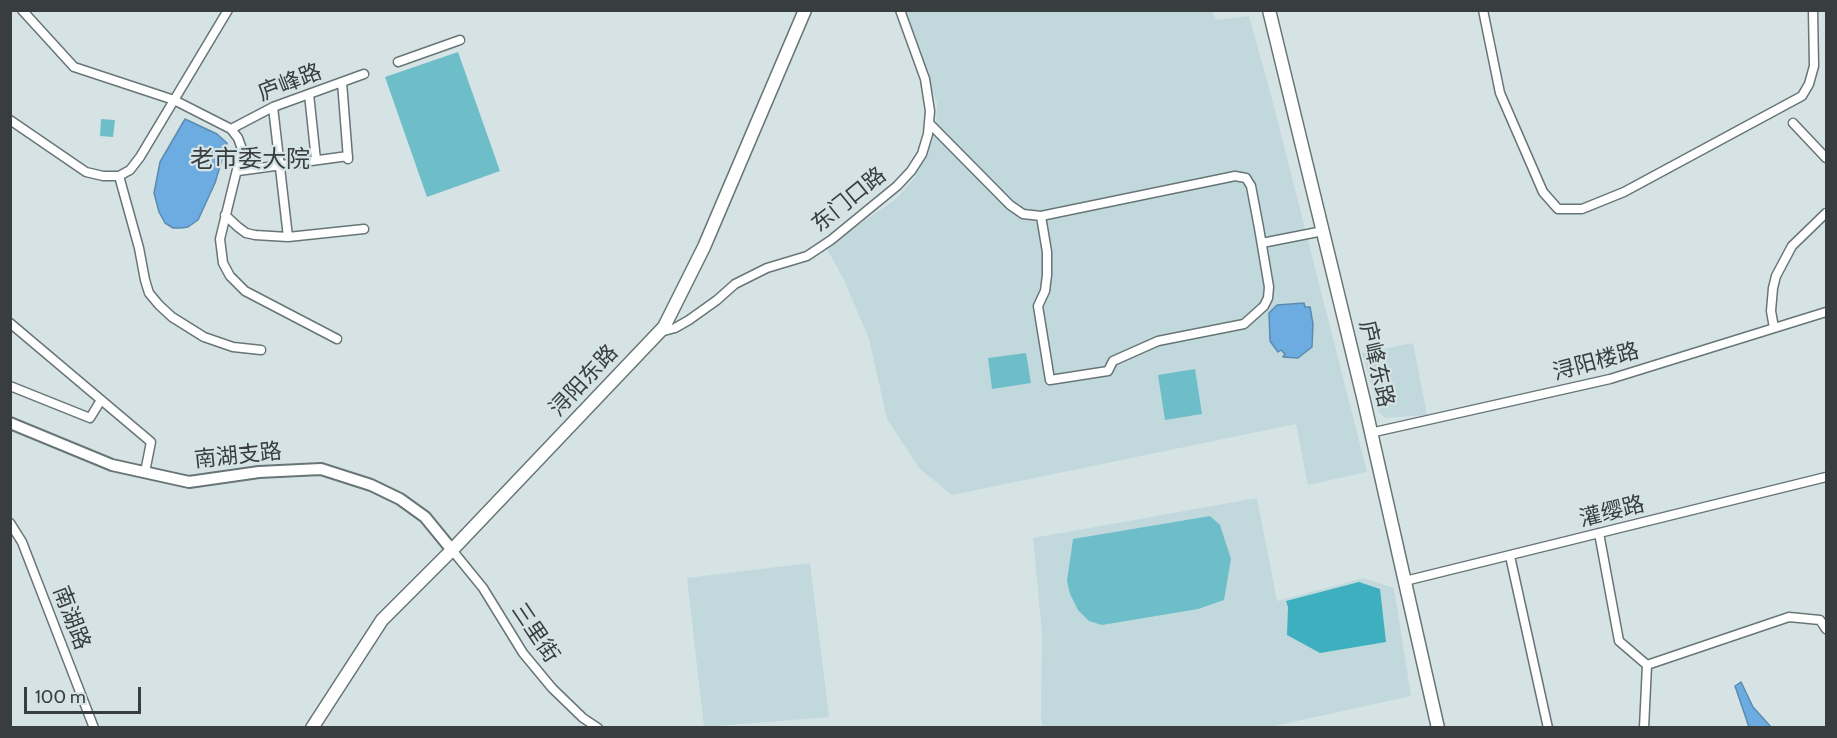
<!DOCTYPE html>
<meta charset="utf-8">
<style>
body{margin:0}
#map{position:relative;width:1837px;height:738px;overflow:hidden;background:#d5e3e5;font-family:Cabin,sans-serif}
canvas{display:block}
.frame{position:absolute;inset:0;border:12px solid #383e3f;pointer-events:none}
.scale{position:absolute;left:24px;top:687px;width:117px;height:27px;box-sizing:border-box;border:3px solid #383e3f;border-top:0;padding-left:8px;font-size:18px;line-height:21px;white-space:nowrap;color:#383e3f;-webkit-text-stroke:4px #d5e3e5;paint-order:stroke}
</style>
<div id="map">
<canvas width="1837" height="738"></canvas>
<div class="frame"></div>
<div class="scale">100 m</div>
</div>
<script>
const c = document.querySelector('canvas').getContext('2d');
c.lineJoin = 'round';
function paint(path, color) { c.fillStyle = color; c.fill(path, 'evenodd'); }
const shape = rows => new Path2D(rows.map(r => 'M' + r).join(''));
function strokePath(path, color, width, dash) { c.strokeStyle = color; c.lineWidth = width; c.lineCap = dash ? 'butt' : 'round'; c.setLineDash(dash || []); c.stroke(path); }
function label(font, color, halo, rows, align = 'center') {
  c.font = font + ' Cabin,"Noto Sans SC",sans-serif'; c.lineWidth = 4.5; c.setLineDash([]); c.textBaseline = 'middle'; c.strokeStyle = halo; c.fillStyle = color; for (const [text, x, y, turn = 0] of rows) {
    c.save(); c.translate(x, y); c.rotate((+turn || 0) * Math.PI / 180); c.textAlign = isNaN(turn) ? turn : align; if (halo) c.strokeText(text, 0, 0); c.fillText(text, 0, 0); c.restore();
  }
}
const built = shape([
 [1211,10,1216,20,1249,16,1271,95,1367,472,1308,485,1296,424,952,495,919,468,887,419,869,339,844,280,826,247,896,199,915,177,936,122,937,103,903,11],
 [1413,343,1427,415,1385,418,1379,412,1362,353],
 [1257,498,1277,601,1364,578,1394,588,1411,696,1270,727,1043,727,1041,719,1042,633,1033,538],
 [810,563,829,717,704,727,687,578]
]);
const green = shape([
 [458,52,500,171,427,197,385,77],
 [101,119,115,120,113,137,100,136],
 [1026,353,1031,383,992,389,988,358],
 [1195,369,1202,414,1165,420,1158,375],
 [1210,516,1220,525,1231,559,1224,600,1198,609,1102,625,1089,621,1078,610,1070,594,1067,581,1073,539]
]);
const forest = shape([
 [1359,582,1380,589,1386,642,1320,653,1287,635,1288,607,1286,601]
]);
const water = shape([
 [185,119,217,134,227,143,215,183,198,220,188,227,181,228,173,228,165,223,159,212,154,193,160,162,185,119],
 [1304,303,1305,307,1310,307,1313,324,1312,347,1298,358,1283,357,1285,354,1281,350,1278,352,1270,341,1269,313,1277,305,1304,303],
 [1741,682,1753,707,1771,727,1749,727,1735,686,1741,682]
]);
const minor = shape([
 [22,10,74,67,174,100,231,129,238,138,242,149,220,239,223,263,230,276,245,291,337,339],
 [1483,10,1500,93,1543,192,1558,209,1582,209,1624,192,1802,96,1809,84,1814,66,1813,10],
 [398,62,460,40],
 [342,82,348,159],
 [309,94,316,160],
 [273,107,288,237],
 [10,120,86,172,103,176,119,176,130,170,140,157,228,10],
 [929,123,1010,205,1023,214,1041,216,1235,176,1246,178,1251,186,1259,228,1269,287,1268,298,1264,306,1244,324,1158,341,1113,361,1108,371,1050,380,1038,306,1045,291,1047,275,1047,252,1041,216],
 [1793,123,1826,158],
 [231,129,273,107,364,74],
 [238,171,348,156],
 [119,176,139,248,145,280,149,293,159,305,172,317,204,337,233,347,261,350],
 [225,215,238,227,246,233,255,235,288,237,364,229],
 [1262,243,1323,231],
 [10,323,151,442,145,472],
 [1774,328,1771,311,1773,288,1776,276,1792,246,1826,213],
 [660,332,675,328,689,320,717,300,735,284,767,268,807,256,831,240,897,186,911,171,922,154,928,134,930,111,925,79,900,10],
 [10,386,90,418,101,400],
 [1370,433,1610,379,1826,312],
 [10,523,22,542,94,728],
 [1599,533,1619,641,1647,665],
 [452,550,483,588,523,653,552,688,583,718,598,728],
 [1510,556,1548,728],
 [1405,581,1826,477],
 [1647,665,1789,617,1820,620,1826,629],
 [1644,728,1647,665]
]);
const tertiary = shape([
 [10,423,112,465,189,482,259,472,321,469,371,485,400,499,425,517,452,550]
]);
const secondary = shape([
 [1269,10,1364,401,1438,728],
 [312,728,382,620,452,550,664,327,704,247,805,10]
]);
const streetNames = [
 ["庐峰路",290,83,-21],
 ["东门口路",849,200,-39],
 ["浔阳楼路",1596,362,-15],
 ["庐峰东路",1376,364,77],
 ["浔阳东路",584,381,-47],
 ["南湖支路",238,456,-6],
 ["灌缨路",1612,512,-14],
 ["南湖路",71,618,69],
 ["三里街",535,633,56]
];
const neighbourhoodNames = [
 ["老市委大院",250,160]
];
paint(built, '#c1d9dd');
paint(green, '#6ebeca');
paint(forest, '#3eafbf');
paint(water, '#6cace1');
strokePath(water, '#5c8bb0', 1.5);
strokePath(minor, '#687577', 11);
strokePath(tertiary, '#687577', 14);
strokePath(secondary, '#687577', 15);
strokePath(minor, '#fff', 8);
strokePath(tertiary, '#fff', 10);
strokePath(secondary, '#fff', 12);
label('22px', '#383e3f', '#d5e3e5', streetNames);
label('24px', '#383e3f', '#d5e3e5', neighbourhoodNames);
</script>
